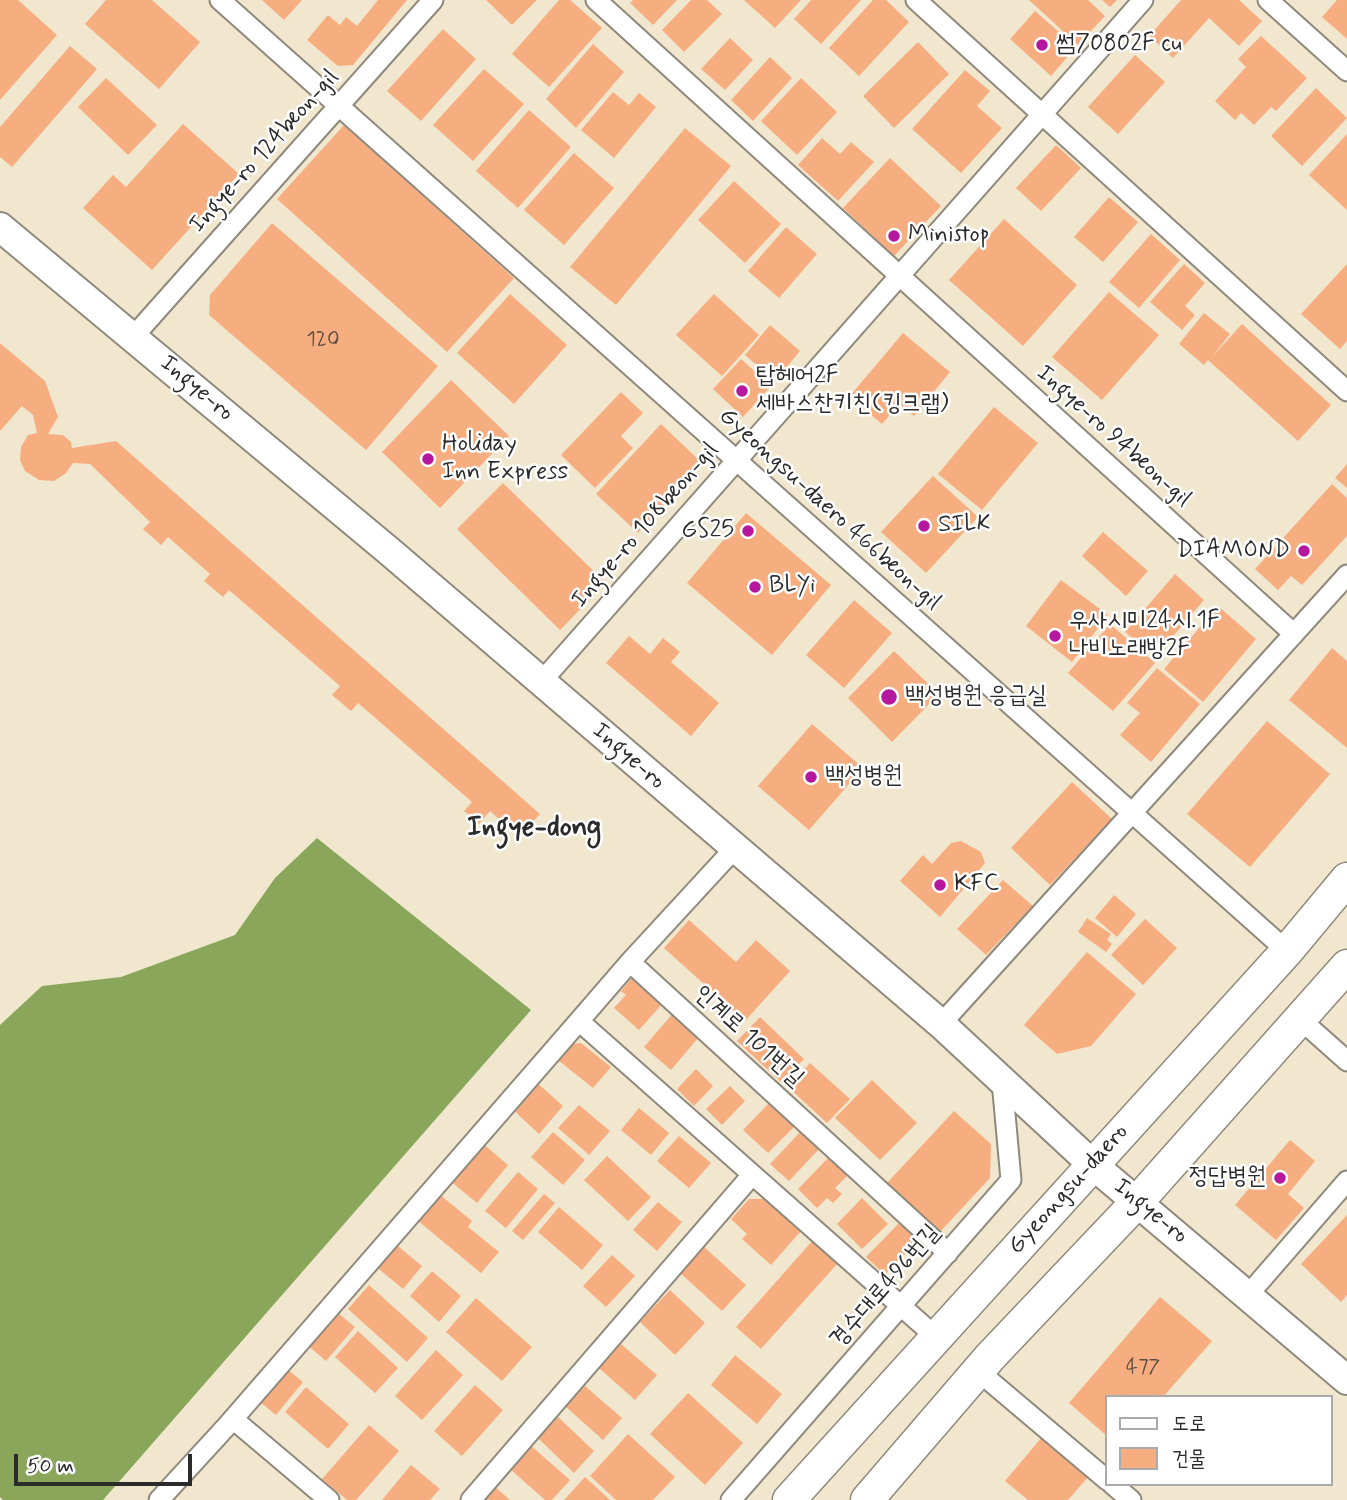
<!DOCTYPE html>
<meta charset="utf-8">
<style>
body{margin:0}
#map{position:relative;width:1347px;height:1500px;overflow:hidden;background:#f1e7ce;font-family:Mynerve,"Poor Story",sans-serif}
canvas{display:block}
.legend{position:absolute;left:1105px;top:1395px;width:228px;height:91px;box-sizing:border-box;background:#fff;border:2px solid #aaa;margin:0;padding:9px 12px;list-style:none;font-size:21px;color:#2b2b2b}
.legend li{display:flex;align-items:center;gap:14px;height:35px}
.legend b{width:35px;border:2px solid #aaa}
.scale{position:absolute;left:14px;top:1454px;width:178px;height:32px;box-sizing:border-box;border:4px solid #2b2b2b;border-top:0;padding-left:9px;font-size:21px;line-height:24px;white-space:nowrap;color:#2b2b2b;-webkit-text-stroke:5px #fff;paint-order:stroke}
</style>
<div id="map">
<canvas width="1347" height="1500"></canvas>
<ul class="legend">
<li><b style="height:9px;background:#fff"></b>도로</li>
<li><b style="height:19px;background:#f6ae81"></b>건물</li>
</ul>
<div class="scale">50 m</div>
</div>
<script>
const c = document.querySelector('canvas').getContext('2d');
c.lineJoin = 'round';
function paint(path, color) { c.fillStyle = color; c.fill(path, 'evenodd'); }
const shape = rows => new Path2D(rows.map(r => 'M' + r).join(''));
function strokePath(path, color, width, dash) { c.strokeStyle = color; c.lineWidth = width; c.lineCap = dash ? 'butt' : 'round'; c.setLineDash(dash || []); c.stroke(path); }
function label(font, color, halo, rows, align = 'center') {
  c.font = font + ' Mynerve,"Poor Story",sans-serif'; c.lineWidth = 5; c.setLineDash([]); c.textBaseline = 'middle'; c.strokeStyle = halo; c.fillStyle = color; for (const [text, x, y, turn = 0] of rows) {
    c.save(); c.translate(x, y); c.rotate((+turn || 0) * Math.PI / 180); c.textAlign = isNaN(turn) ? turn : align; if (halo) c.strokeText(text, 0, 0); c.fillText(text, 0, 0); c.restore();
  }
}
const forest = shape([
 [317,838,531,1010,103,1500,3,1500,0,1497,0,1025,42,986,121,977,235,935,275,878]
]);
const building = shape([
 [0,0,18,0,57,35,0,100],
 [106,0,152,0,200,42,159,89,85,24],
 [262,0,302,0,284,20],
 [378,0,407,0,353,65,338,66,307,40,328,15,340,25,346,17,357,26],
 [486,0,537,0,512,25],
 [559,0,570,0,602,28,549,87,512,54],
 [633,0,677,0,653,25,630,3],
 [691,0,707,0,722,14,684,52,662,30],
 [744,0,801,0,775,28],
 [811,0,861,0,821,44,794,19],
 [873,0,886,0,909,22,859,76,829,48],
 [1029,0,1088,0,1105,16,1078,45],
 [1102,0,1117,0,1110,7],
 [1181,0,1239,0,1262,21,1239,46,1209,18,1173,58,1149,36],
 [1337,0,1347,0,1347,39,1322,17],
 [1035,11,1076,47,1051,76,1010,39],
 [443,29,476,59,421,121,387,91],
 [1261,36,1307,78,1276,111,1271,107,1254,125,1241,113,1235,120,1215,101,1246,67,1238,59],
 [730,38,753,60,725,90,701,69],
 [918,42,949,74,894,128,863,96],
 [593,44,624,72,576,128,546,99],
 [70,46,97,69,12,167,0,157,0,127],
 [1135,55,1165,82,1118,134,1088,107],
 [770,57,792,78,753,121,731,100],
 [484,69,524,104,473,161,433,125],
 [965,70,990,91,977,106,1002,128,961,173,912,129],
 [106,78,157,125,128,155,78,107],
 [801,78,837,112,797,155,761,121],
 [1316,88,1347,118,1302,166,1271,136],
 [613,92,629,105,639,93,656,107,614,158,581,130],
 [529,110,571,147,518,208,476,171],
 [183,124,239,174,152,270,83,208,113,175,126,187],
 [344,125,514,278,447,352,277,199],
 [685,128,731,166,616,305,570,267],
 [1347,134,1347,210,1309,175],
 [822,138,840,154,851,142,874,162,838,201,798,165],
 [1056,145,1081,168,1041,211,1016,188],
 [574,153,614,188,564,245,524,210],
 [890,158,941,206,894,256,843,208],
 [734,181,781,224,745,263,698,220],
 [1109,197,1138,222,1103,262,1074,237],
 [1004,219,1077,285,1023,346,949,280],
 [272,223,438,366,366,450,209,315,210,295],
 [786,227,817,254,779,298,748,271],
 [1151,234,1180,260,1139,308,1109,282],
 [1184,264,1205,283,1185,306,1195,315,1182,330,1150,302],
 [1347,264,1347,341,1340,349,1301,314],
 [1109,292,1159,335,1102,400,1052,357],
 [510,294,567,345,514,404,457,353],
 [714,294,759,335,722,376,676,335],
 [1204,313,1230,334,1212,357,1242,324,1331,405,1298,441,1208,360,1204,365,1179,344],
 [770,325,800,351,775,381,745,355],
 [903,333,950,372,914,416,899,404,882,424,849,397],
 [0,343,45,381,58,417,48,434,63,435,71,442,72,448,116,441,540,814,519,837,490,811,479,824,464,811,472,802,358,703,351,711,332,695,340,686,229,590,223,597,204,581,210,574,168,537,161,545,143,529,150,522,90,464,73,463,66,473,54,481,39,480,25,471,20,460,21,447,28,435,37,433,33,415,22,406,0,431],
 [741,359,771,386,743,417,713,389],
 [451,380,509,436,440,508,382,452],
 [621,392,643,413,621,436,633,448,595,488,561,455],
 [994,407,1038,443,982,510,938,474],
 [661,424,703,464,638,533,596,494],
 [1347,464,1347,488,1335,478],
 [933,476,978,517,926,573,881,532],
 [503,483,606,583,560,630,457,529],
 [1332,484,1347,498,1347,536,1302,585,1291,576,1278,590,1255,569],
 [746,513,831,585,772,655,687,583],
 [1103,532,1148,571,1126,596,1082,556],
 [1175,574,1204,600,1155,657,1125,632],
 [1061,580,1108,615,1072,662,1026,626],
 [854,600,892,633,844,688,806,655],
 [1218,606,1256,639,1203,702,1164,669],
 [1110,624,1155,663,1113,711,1068,673],
 [629,636,650,654,663,638,680,652,671,662,719,703,691,736,606,663],
 [1332,648,1347,661,1347,748,1289,700],
 [894,651,939,694,892,742,848,698],
 [1157,668,1200,704,1151,762,1120,735,1140,713,1127,703],
 [1267,721,1330,774,1250,867,1187,814],
 [812,724,863,768,809,830,758,786],
 [1072,782,1112,819,1050,885,1011,848],
 [961,841,981,852,985,863,940,917,900,881,923,855,932,864,951,843],
 [1003,880,1033,906,986,955,957,929],
 [1114,895,1136,914,1117,937,1095,918],
 [1087,918,1111,934,1107,940,1112,944,1106,952,1078,932],
 [1145,919,1177,948,1143,985,1111,955],
 [689,920,736,962,756,940,790,971,745,1021,664,948],
 [1087,952,1136,994,1091,1046,1057,1054,1024,1025],
 [634,975,664,1002,639,1030,614,1008,626,995,621,991],
 [675,1011,683,1018,679,1022,698,1038,671,1070,644,1047],
 [760,1017,804,1059,782,1083,737,1041],
 [581,1043,611,1067,593,1088,554,1057,564,1045],
 [810,1063,850,1099,827,1123,788,1087],
 [696,1069,713,1086,694,1106,677,1089],
 [872,1080,917,1123,880,1160,835,1118],
 [535,1081,563,1106,539,1134,511,1108],
 [730,1086,745,1101,722,1125,706,1109],
 [773,1099,798,1123,768,1153,743,1130],
 [579,1105,610,1131,589,1155,558,1128],
 [639,1108,669,1133,651,1155,621,1130],
 [954,1111,991,1144,990,1178,940,1232,887,1183],
 [802,1130,821,1147,789,1181,770,1164],
 [553,1132,585,1160,563,1185,531,1157],
 [679,1136,711,1163,689,1188,657,1161],
 [1290,1140,1315,1161,1288,1194,1304,1208,1276,1240,1235,1205],
 [480,1141,508,1165,477,1203,448,1179],
 [607,1156,651,1197,628,1221,584,1180],
 [829,1157,848,1175,835,1188,842,1194,833,1203,827,1198,817,1208,798,1189],
 [518,1172,538,1189,506,1228,485,1211],
 [439,1194,472,1221,468,1227,499,1252,481,1273,417,1220],
 [544,1194,555,1203,523,1240,512,1231],
 [862,1198,888,1224,862,1249,837,1224],
 [749,1199,764,1199,801,1231,771,1265,742,1239,747,1234,731,1219],
 [658,1202,682,1222,657,1251,633,1230],
 [559,1207,603,1245,582,1270,538,1232],
 [1347,1215,1347,1295,1341,1302,1301,1264],
 [901,1221,920,1239,885,1275,866,1257],
 [813,1240,838,1263,761,1349,736,1327],
 [393,1242,422,1266,403,1289,374,1265],
 [703,1246,746,1285,722,1311,679,1272],
 [612,1255,635,1276,606,1307,583,1286],
 [432,1271,461,1296,439,1322,410,1296],
 [369,1285,428,1338,407,1362,348,1309],
 [670,1290,705,1323,675,1355,640,1322],
 [1160,1297,1212,1341,1163,1397,1107,1397,1107,1436,1069,1403],
 [476,1298,532,1347,502,1381,446,1332],
 [333,1309,355,1327,326,1361,305,1343],
 [358,1331,398,1368,375,1393,335,1357],
 [621,1344,657,1375,635,1400,599,1368],
 [436,1350,463,1375,422,1420,395,1396],
 [735,1355,782,1394,757,1424,711,1385],
 [282,1365,303,1382,276,1415,255,1398],
 [475,1385,503,1410,462,1456,434,1431],
 [585,1386,622,1418,603,1440,566,1407],
 [306,1387,349,1424,328,1449,285,1412],
 [688,1393,743,1443,705,1485,650,1434],
 [558,1417,594,1451,574,1473,538,1438],
 [369,1425,399,1451,356,1500,347,1500,322,1479],
 [628,1434,675,1477,653,1500,616,1500,590,1476],
 [1042,1437,1088,1477,1068,1500,1028,1500,1005,1481],
 [530,1445,570,1480,552,1500,545,1500,509,1468],
 [411,1465,440,1489,430,1500,382,1500],
 [585,1477,610,1500,564,1500],
 [493,1485,510,1500,480,1500]
]);
const street = shape([
 [220,0,1287,951],
 [596,0,1294,634],
 [916,0,1347,391],
 [1268,0,1347,71],
 [133,337,433,0],
 [541,682,1143,0],
 [735,848,630,962,948,1253],
 [630,962,579,1021,936,1337],
 [1301,1020,1347,1061],
 [941,1024,1347,575],
 [1248,1295,1347,1181],
 [978,1371,1107,1480],
 [233,1419,329,1500],
 [1112,1484,1131,1500],
 [159,1500,226,1427,579,1021],
 [471,1500,752,1175],
 [731,1500,1011,1180,1002,1081]
]);
const secondary = shape([
 [0,227,389,551,941,1024,1092,1164,1347,1380]
]);
const primary = shape([
 [789,1500,1287,951,1347,879],
 [867,1500,990,1357,1138,1201,1347,966]
]);
const markers = [
 [1042,45,7,"#b5179e"],
 [894,236,7,"#b5179e"],
 [742,391,7,"#b5179e"],
 [428,459,7,"#b5179e"],
 [924,526,7,"#b5179e"],
 [748,531,7,"#b5179e"],
 [1304,551,7,"#b5179e"],
 [755,587,7,"#b5179e"],
 [1055,636,7,"#b5179e"],
 [889,697,9,"#b5179e"],
 [811,777,7,"#b5179e"],
 [940,885,7,"#b5179e"],
 [1280,1178,7,"#b5179e"]
];
const numberNames = [
 ["120",323,341],
 ["477",1143,1369]
];
const poiNames = [
 ["썸70802F cu",1056,45],
 ["Ministop",908,236],
 ["탑헤어2F",756,377],
 ["세바스찬키친(킹크랩)",756,405],
 ["Holiday",442,445],
 ["Inn Express",442,473],
 ["SILK",938,526],
 ["GS25",734,531,"right"],
 ["DIAMOND",1290,551,"right"],
 ["BLYi",769,587],
 ["우사시미24시.1F",1069,622],
 ["나비노래방2F",1069,650],
 ["백성병원 응급실",905,697],
 ["백성병원",825,777],
 ["KFC",954,885],
 ["정답병원",1266,1178,"right"]
];
const streetNames = [
 ["Ingye-ro 124beon-gil",265,152,-48],
 ["Ingye-ro",196,389,40],
 ["Ingye-ro 94beon-gil",1113,437,42],
 ["Gyeongsu-daero 466beon-gil",829,510,42],
 ["Ingye-ro 108beon-gil",646,526,-49],
 ["Ingye-ro",628,757,41],
 ["인계로 101번길",748,1037,42],
 ["Gyeongsu-daero",1069,1190,-48],
 ["Ingye-ro",1150,1212,39],
 ["경수대로496번길",886,1287,-49]
];
const quarterNames = [
 ["Ingye-dong",534,829]
];
paint(forest, '#89a65a');
paint(building, '#f6ae81');
strokePath(street, '#8e897c', 23);
strokePath(secondary, '#8e897c', 32);
strokePath(primary, '#8e897c', 35);
strokePath(street, '#fff', 19);
strokePath(secondary, '#fff', 28);
strokePath(primary, '#fff', 32);
for (const [x, y, r, color] of markers) { const dot = new Path2D(); dot.arc(x, y, r, 0, 2 * Math.PI); c.fillStyle = color; c.fill(dot); strokePath(dot, '#fff', 2.5); }
label('21px', '#5e4c40', null, numberNames);
label('24px', '#2b2b2b', '#fff', poiNames, 'left');
label('24px', '#2b2b2b', '#fff', streetNames);
label('bold 28px', '#2b2b2b', '#fff', quarterNames);
</script>
